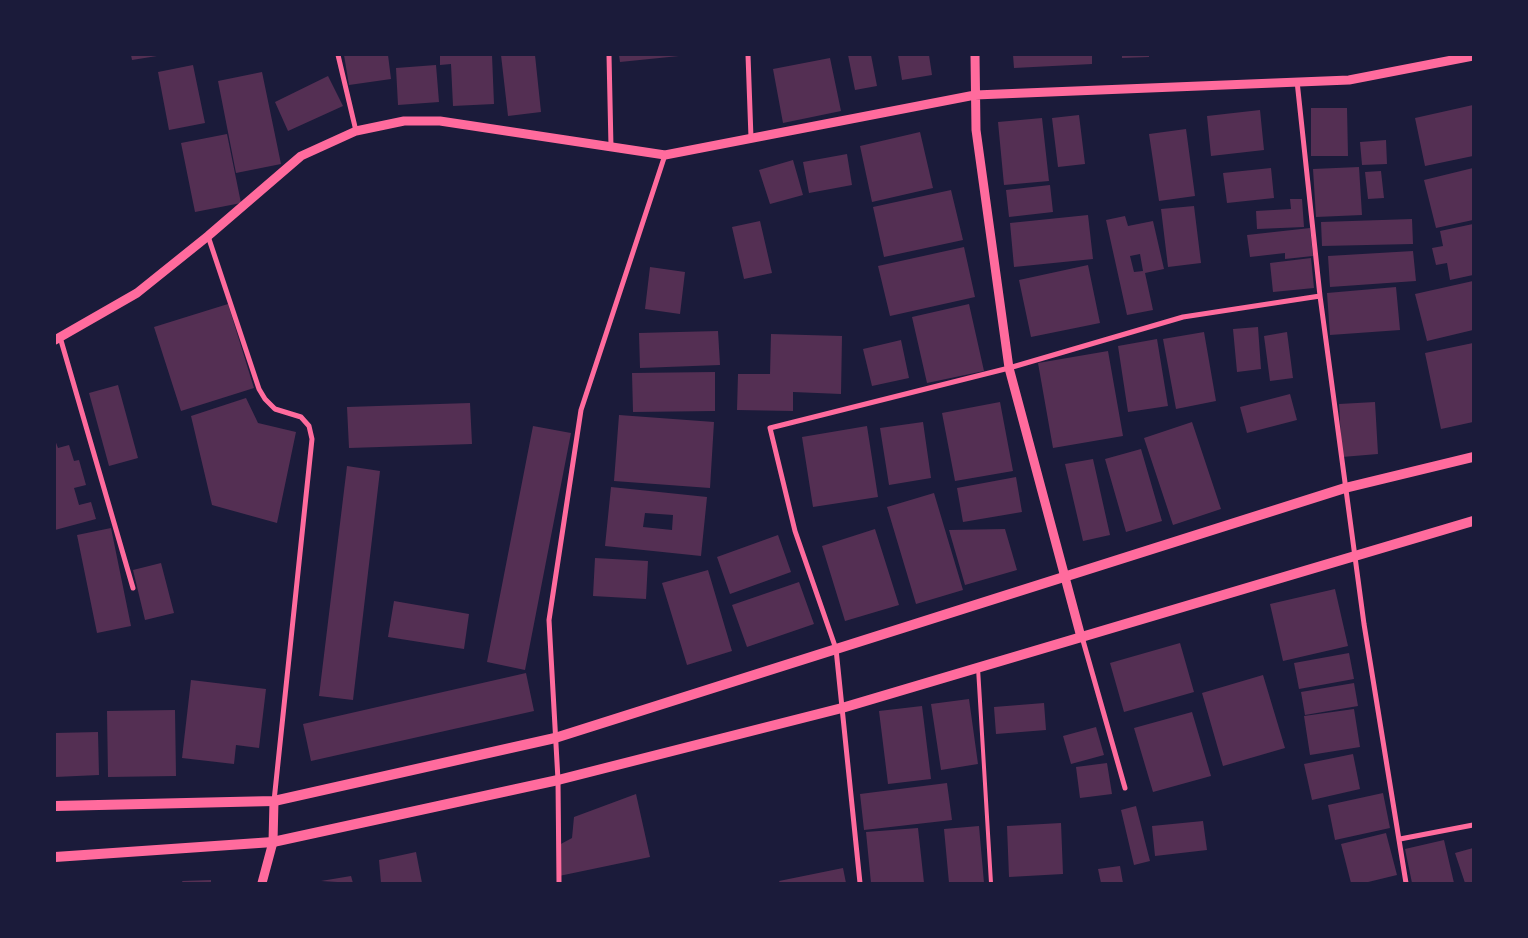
<!DOCTYPE html>
<style>
body{margin:0}
#map{position:relative;width:1528px;height:938px;overflow:hidden;background:#1b1b3a;font-family:"Fira Sans Condensed",sans-serif}
canvas{display:block}
.frame{position:absolute;inset:0;border:56px solid #1b1b3a;pointer-events:none}
</style>
<div id="map">
<canvas width="1528" height="938"></canvas>
<div class="frame"></div>
</div>
<script>
const c = document.querySelector('canvas').getContext('2d');
c.lineJoin = 'round';
function paint(path, color) { c.fillStyle = color; c.fill(path, 'evenodd'); }
const shape = rows => new Path2D(rows.map(r => 'M' + r).join(''));
function strokePath(path, color, width, dash) { c.strokeStyle = color; c.lineWidth = width; c.lineCap = dash ? 'butt' : 'round'; c.setLineDash(dash || []); c.stroke(path); }
const building = shape([
 [131,55,157,55,157,56,132,60],
 [344,55,388,55,391,79,349,85],
 [440,55,492,55,494,104,453,106,451,64,440,65],
 [501,55,535,55,541,112,508,116],
 [619,55,679,55,679,56,620,62],
 [848,55,871,55,877,86,855,90],
 [898,55,929,55,932,75,902,80],
 [1013,55,1092,55,1092,64,1014,68],
 [1122,55,1149,55,1149,57,1122,58],
 [830,58,841,111,783,123,773,69],
 [193,65,205,123,169,130,158,72],
 [436,65,439,102,398,105,396,68],
 [262,72,281,164,236,173,218,81],
 [328,76,343,106,288,131,275,102],
 [1473,105,1473,156,1425,166,1415,118],
 [1311,108,1347,108,1348,156,1311,156],
 [1260,110,1264,150,1211,156,1207,116],
 [1079,115,1085,164,1058,167,1052,118],
 [1042,118,1049,181,1004,185,998,122],
 [1186,129,1195,196,1159,201,1149,134],
 [920,132,933,188,872,202,860,146],
 [227,134,241,203,195,212,181,143],
 [1386,140,1387,164,1362,165,1360,142],
 [847,154,852,185,809,193,803,162],
 [793,160,803,195,770,204,759,170],
 [1359,167,1362,215,1316,217,1313,169],
 [1271,168,1274,198,1227,203,1223,173],
 [1473,168,1473,220,1436,228,1424,180],
 [1381,171,1384,198,1368,199,1365,172],
 [1050,185,1053,212,1009,217,1006,190],
 [951,190,963,240,884,257,873,207],
 [1290,199,1302,199,1304,227,1257,229,1256,211,1291,209],
 [1194,206,1201,263,1168,267,1161,209],
 [1088,215,1093,259,1014,267,1010,223],
 [1125,216,1128,226,1153,221,1164,269,1145,273,1153,310,1127,315,1106,220],
 [1140,254,1143,271,1134,272,1130,256],
 [1412,219,1413,244,1322,246,1321,222],
 [760,221,772,273,744,279,732,227],
 [1473,224,1473,275,1450,280,1447,263,1436,265,1432,248,1443,246,1440,231],
 [1310,228,1313,256,1285,259,1285,253,1250,257,1247,235],
 [964,247,975,297,890,316,878,266],
 [1413,251,1416,281,1330,287,1328,256],
 [1311,258,1314,288,1273,292,1270,263],
 [1088,265,1100,323,1031,337,1019,280],
 [650,267,685,272,680,314,645,309],
 [1473,281,1473,330,1427,341,1415,294],
 [1396,287,1400,330,1330,335,1327,293],
 [228,304,254,388,181,411,154,327],
 [969,304,984,371,927,383,912,317],
 [1258,327,1261,369,1237,372,1233,329],
 [718,331,720,365,640,368,639,333],
 [1204,332,1216,401,1176,409,1163,339],
 [1287,332,1293,378,1270,381,1264,336],
 [771,334,842,336,841,394,793,392,793,411,737,410,738,374,770,374],
 [1157,339,1168,406,1128,412,1118,346],
 [901,340,909,378,872,386,863,349],
 [1473,343,1473,422,1441,429,1425,353],
 [1108,351,1123,436,1053,448,1038,363],
 [715,372,715,411,633,412,632,373],
 [118,385,138,458,109,466,89,393],
 [1290,394,1297,420,1247,433,1240,407],
 [246,398,258,423,296,432,277,523,212,505,191,416],
 [1000,402,1013,471,955,481,942,413],
 [1375,402,1378,454,1342,457,1339,404],
 [470,403,472,444,349,448,347,407],
 [619,415,714,422,710,488,614,481],
 [923,422,931,478,889,485,880,428],
 [1192,422,1221,509,1173,525,1144,438],
 [533,426,571,433,525,670,487,662],
 [867,426,878,497,813,507,802,437],
 [55,440,58,448,69,445,74,461,79,460,86,485,74,488,79,505,91,502,96,519,55,530],
 [1141,449,1162,521,1126,532,1105,459],
 [1093,459,1110,535,1083,541,1065,464],
 [347,466,380,471,353,700,319,696],
 [1016,477,1022,512,963,522,957,488],
 [611,487,707,497,701,556,605,546],
 [645,513,673,515,672,530,643,527],
 [934,493,963,590,916,604,887,507],
 [111,528,131,626,97,633,77,535],
 [875,529,899,605,845,621,822,546],
 [1005,529,1017,570,965,585,949,530],
 [778,535,791,572,730,594,717,557],
 [595,558,648,561,646,599,593,596],
 [161,563,174,613,145,620,133,570],
 [708,570,732,651,687,665,662,583],
 [799,582,814,624,747,647,732,605],
 [1335,589,1348,646,1283,661,1270,604],
 [394,601,469,614,464,649,388,637],
 [1180,643,1194,692,1124,712,1110,663],
 [1349,653,1354,679,1299,689,1294,663],
 [526,673,534,711,311,761,303,724],
 [1263,675,1285,748,1223,766,1202,693],
 [191,680,266,689,259,748,236,745,234,764,182,758],
 [1354,683,1358,706,1305,715,1301,692],
 [969,699,978,764,941,770,931,704],
 [1044,703,1046,730,996,734,994,707],
 [922,706,931,779,888,784,879,711],
 [1354,709,1360,747,1310,755,1304,716],
 [175,710,176,776,108,777,107,711],
 [1192,712,1211,776,1153,792,1134,728],
 [1096,727,1104,755,1071,764,1063,736],
 [98,732,99,775,55,777,55,733],
 [1353,754,1360,789,1312,800,1304,764],
 [1107,763,1112,794,1080,798,1076,767],
 [947,783,952,820,864,830,860,794],
 [1383,793,1390,828,1335,840,1328,805],
 [636,794,650,857,559,876,559,845,572,838,574,817],
 [1136,806,1150,861,1134,865,1121,810],
 [1203,821,1207,850,1155,856,1152,826],
 [1061,823,1063,874,1009,877,1007,826],
 [979,826,984,883,949,883,944,829],
 [918,828,924,883,871,883,866,832],
 [1386,833,1397,875,1364,883,1351,883,1341,844],
 [1444,840,1454,883,1412,883,1405,849],
 [1473,848,1473,883,1465,883,1455,853],
 [416,852,422,883,381,883,379,860],
 [1120,866,1123,883,1101,883,1098,869],
 [843,868,846,883,780,883,779,881],
 [351,876,353,883,321,881],
 [211,880,211,883,183,883,182,881]
]);
const service = shape([
 [978,668,991,883]
]);
const minor = shape([
 [338,55,356,131],
 [609,55,611,147],
 [748,55,751,138],
 [1297,81,1320,296],
 [208,236,259,389,265,399,275,409,301,417,309,426,312,439,274,801],
 [60,337,133,588],
 [1082,637,1125,788],
 [1400,839,1473,825],
 [559,883,558,780,549,620,581,410,665,155],
 [860,883,836,649,795,531,770,428,1009,368,1183,317,1320,296,1364,624,1406,883]
]);
const tertiary = shape([
 [975,55,976,130,1009,368,1081,637],
 [55,340,137,293,208,236,301,156,356,131,404,121,440,121,665,155,975,95,1349,80,1473,56],
 [262,883,273,842,274,801]
]);
const secondary = shape([
 [55,806,274,801,555,738,1345,488,1473,457],
 [55,857,273,842,558,780,842,708,1473,521]
]);
paint(building, '#542f53');
strokePath(service, '#ff6b9d', 4);
strokePath(minor, '#ff6b9d', 5);
strokePath(tertiary, '#ff6b9d', 9);
strokePath(secondary, '#ff6b9d', 10);
</script>
